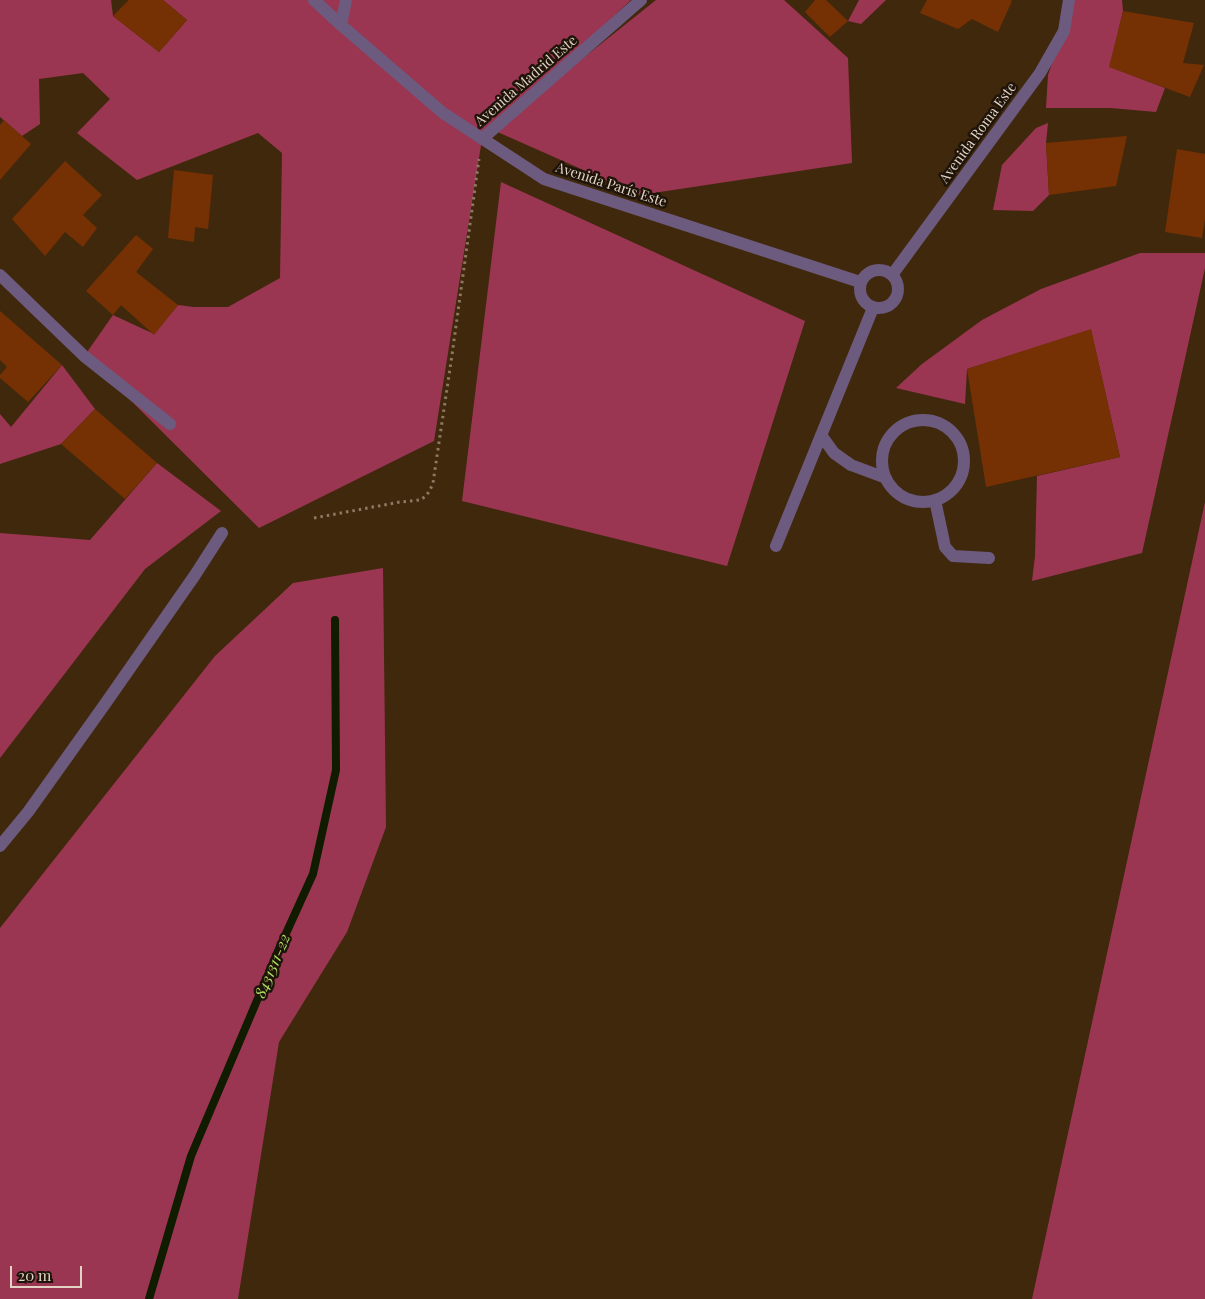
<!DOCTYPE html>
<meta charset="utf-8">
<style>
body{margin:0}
#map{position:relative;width:1205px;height:1299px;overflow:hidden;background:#40280d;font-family:"Playfair Display",serif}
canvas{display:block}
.scale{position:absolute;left:10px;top:1266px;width:72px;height:22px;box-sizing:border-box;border:2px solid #e2d3c4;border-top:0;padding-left:6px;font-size:15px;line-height:18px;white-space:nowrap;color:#e2d3c4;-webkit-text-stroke:4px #1e1409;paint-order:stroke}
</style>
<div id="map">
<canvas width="1205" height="1299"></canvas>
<div class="scale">20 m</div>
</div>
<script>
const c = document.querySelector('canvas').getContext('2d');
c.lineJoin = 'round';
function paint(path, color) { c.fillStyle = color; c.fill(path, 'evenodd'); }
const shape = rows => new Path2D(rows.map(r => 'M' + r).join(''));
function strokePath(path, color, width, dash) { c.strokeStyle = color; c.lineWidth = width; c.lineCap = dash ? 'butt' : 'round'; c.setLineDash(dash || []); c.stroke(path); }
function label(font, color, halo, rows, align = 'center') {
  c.font = font + ' "Playfair Display",serif'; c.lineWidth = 5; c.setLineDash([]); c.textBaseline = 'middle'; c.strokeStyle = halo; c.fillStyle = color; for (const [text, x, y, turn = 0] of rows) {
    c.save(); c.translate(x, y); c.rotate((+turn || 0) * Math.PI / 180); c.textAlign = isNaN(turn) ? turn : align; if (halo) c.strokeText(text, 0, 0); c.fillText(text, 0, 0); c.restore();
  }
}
const forest = shape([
 [0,0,111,0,113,16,159,52,187,20,163,0,631,0,482,139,434,441,259,528,85,355,113,315,154,334,178,305,194,307,228,307,280,278,282,153,258,133,137,180,77,133,110,99,83,73,39,79,40,124,22,136,0,117],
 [656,0,784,0,848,58,852,163,640,195,493,130],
 [859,0,886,0,861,24,848,21],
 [1074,0,1122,0,1123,11,1110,67,1165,88,1156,112,1111,108,1046,108,1048,75],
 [1048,123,1046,143,1049,195,1033,211,993,210,1002,165,1036,128],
 [501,182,805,321,727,566,462,501],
 [1140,253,1205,253,1205,268,1142,553,1032,581,1035,556,1037,476,1120,457,1091,330,967,369,965,404,896,388,922,364,982,320,1041,289],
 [62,365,95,409,61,444,0,464,0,414,11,427],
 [157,463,221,511,145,569,0,758,0,533,90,540],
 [1205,502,1205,1299,1032,1299],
 [383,568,386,827,347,932,279,1042,238,1299,0,1299,0,928,215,656,293,583]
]);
const stream = shape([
 [149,1299,191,1156,278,951,313,874,336,770,335,620]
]);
const building = shape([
 [129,0,163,0,187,20,159,52,113,16],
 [815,0,826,0,848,21,830,37,805,12],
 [927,0,1010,0,1012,1,998,32,972,19,958,29,920,13],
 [1123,11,1194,23,1183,63,1204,65,1190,97,1109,67],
 [4,120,31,144,0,180,0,125],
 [1127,136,1116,186,1049,195,1046,143],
 [1177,149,1205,154,1205,219,1202,238,1165,232],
 [65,161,102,195,83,215,97,228,83,247,65,232,45,256,12,219],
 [174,170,213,175,208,229,195,227,194,242,168,238],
 [136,235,153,249,136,272,178,305,154,335,121,305,113,315,86,291],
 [0,311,62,365,28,402,0,378,0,375,7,367,0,360],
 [1091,329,1120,457,986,487,967,369],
 [95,409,157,463,125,499,61,444]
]);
const path = shape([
 [314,518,400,502,420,500,426,496,430,490,433,483,452,355,479,159]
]);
const minor = shape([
 [314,0,341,25,443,113,544,179,860,282],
 [341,25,346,0],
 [482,139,641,0],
 '860 289a19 19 0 1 1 38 0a19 19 0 1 1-38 0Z',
 [0,275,84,356,170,424],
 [892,275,1040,73,1064,31,1069,0],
 '882 461a41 41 0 1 1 82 0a41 41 0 1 1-82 0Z',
 [821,435,834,453,851,465,886,478],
 [935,500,945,547,953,556,989,558],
 [776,546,873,308],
 [0,846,28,812,105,704,195,575,222,533]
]);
const streetNames = [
 ["Avenida Madrid Este",526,81,-41],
 ["Avenida Roma Este",978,133,-54],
 ["Avenida París Este",611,185,18]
];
const waterNames = [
 ["8431311-22",273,966,-67]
];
paint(forest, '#9b3652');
strokePath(stream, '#101b00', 8);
paint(building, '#753104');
strokePath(path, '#8d7963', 3, [2.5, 4]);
strokePath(minor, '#6c5a7f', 12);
label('14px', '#e2d3c4', '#1e1409', streetNames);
label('italic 15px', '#b4e463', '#1e1409', waterNames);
</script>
